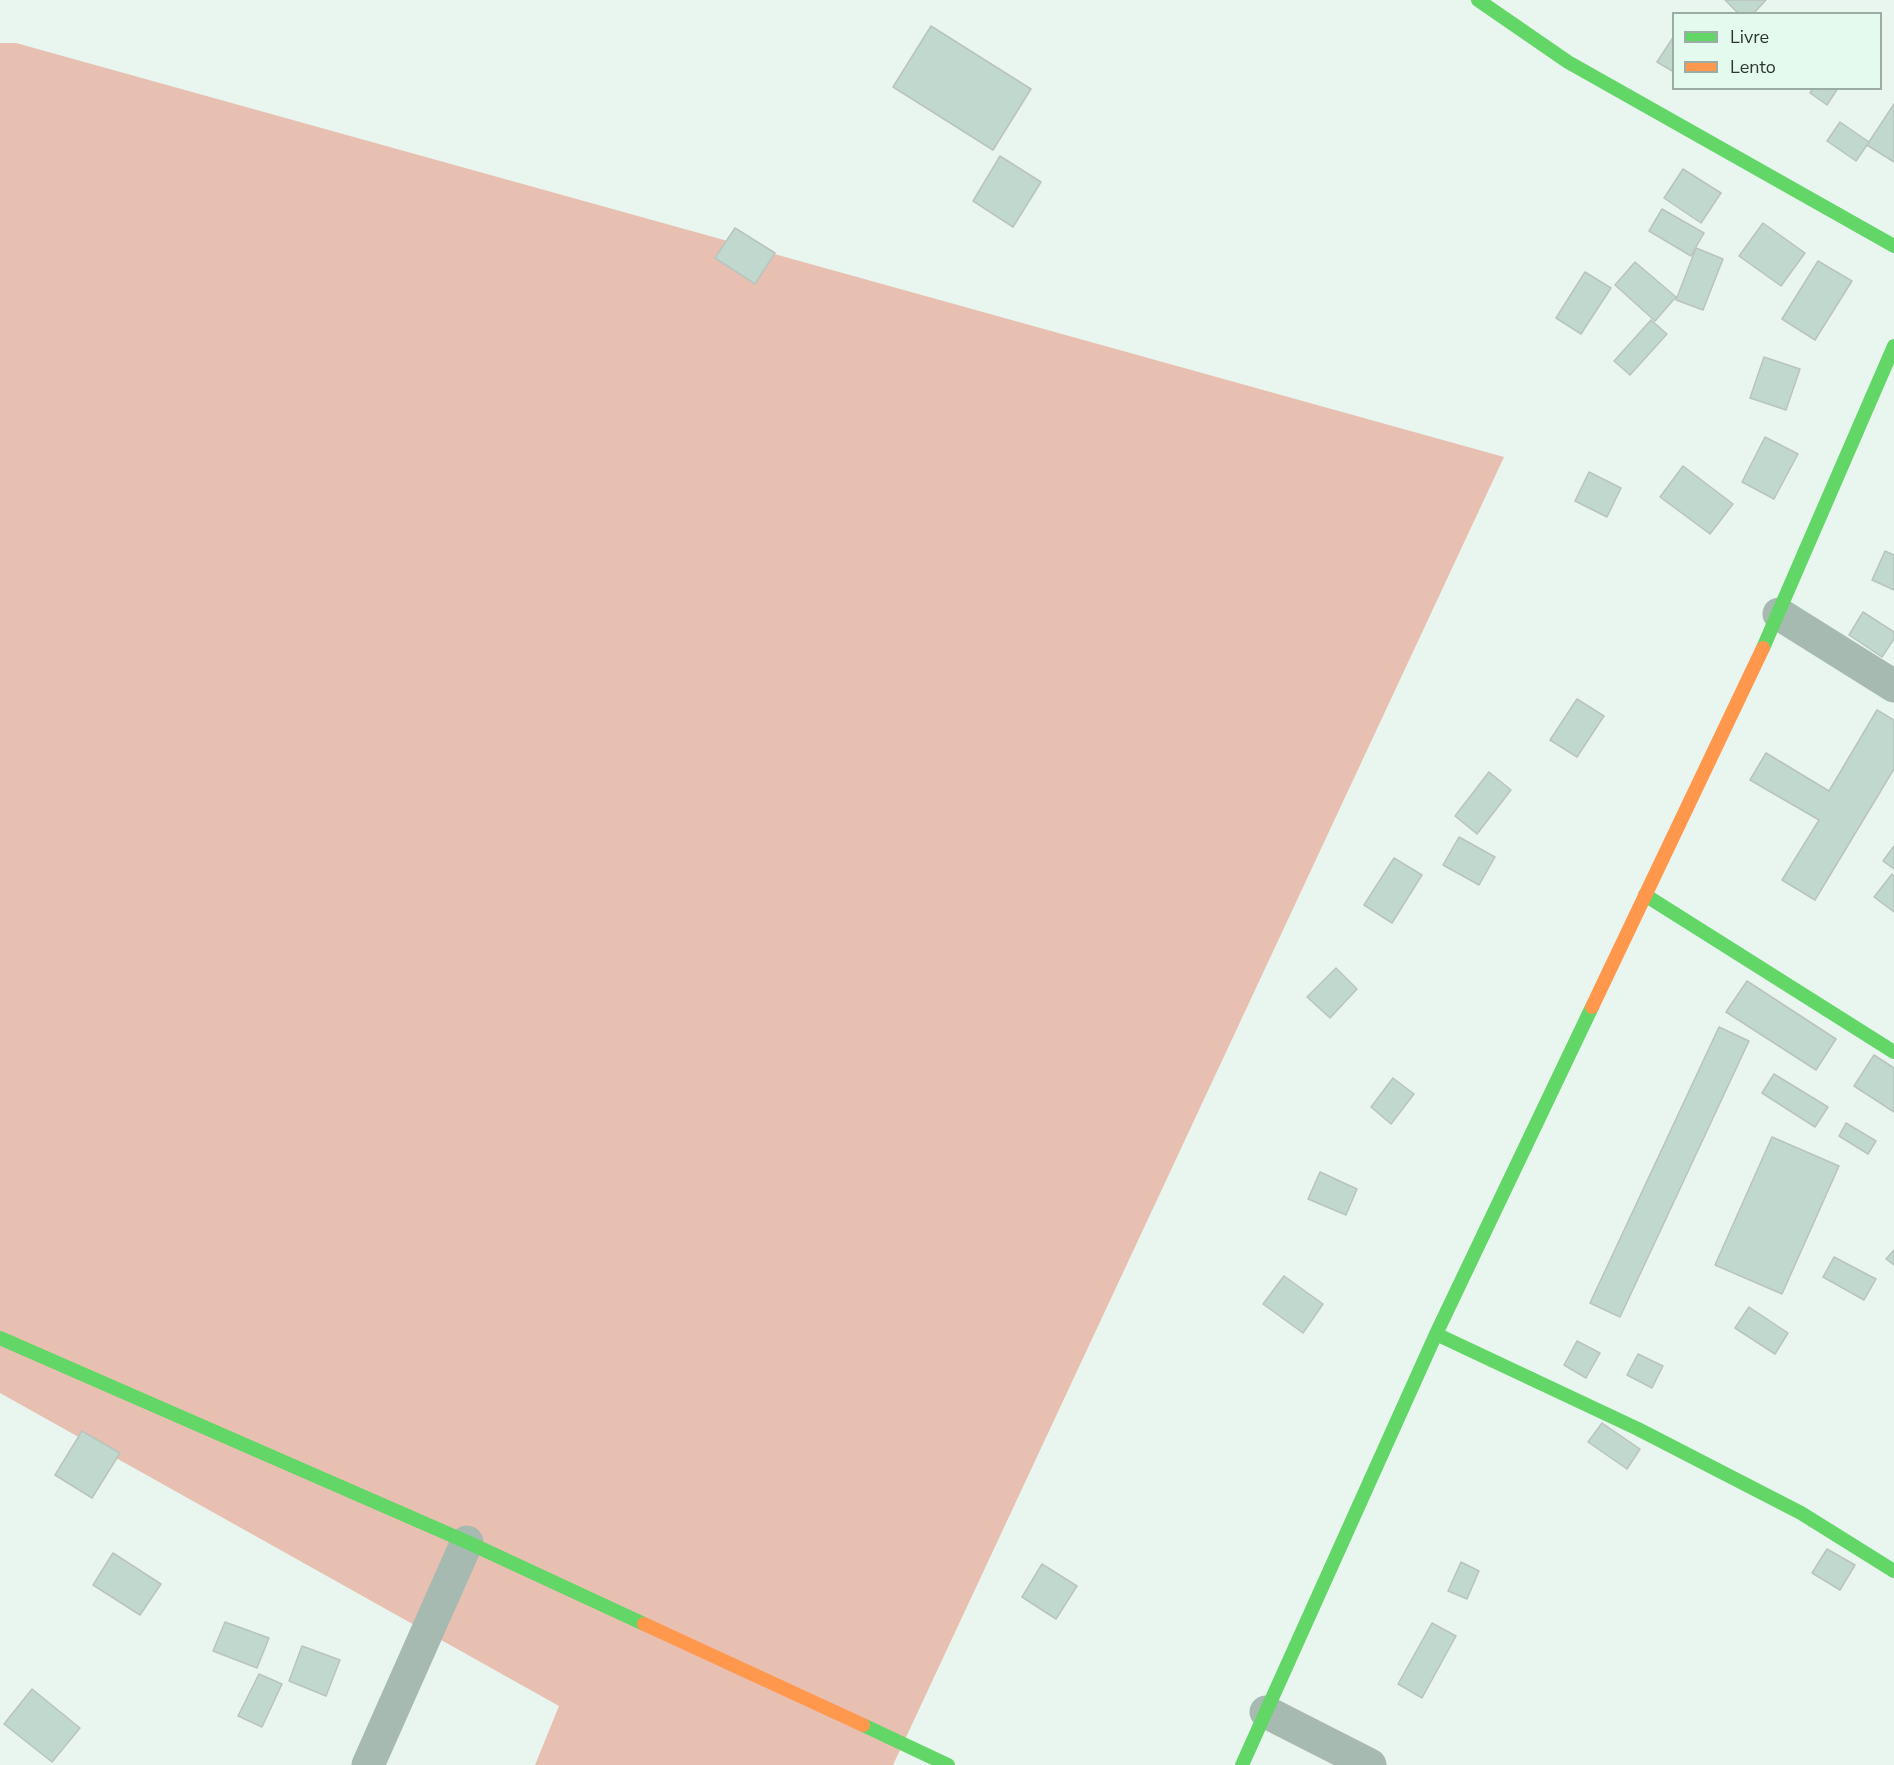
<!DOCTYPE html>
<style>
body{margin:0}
#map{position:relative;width:1894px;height:1765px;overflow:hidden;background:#e9f5ef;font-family:"Nunito Sans",sans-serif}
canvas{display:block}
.legend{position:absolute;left:1672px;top:12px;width:210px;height:78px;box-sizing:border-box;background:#e4faef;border:2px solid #9baca3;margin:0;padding:8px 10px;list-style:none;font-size:18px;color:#2e3732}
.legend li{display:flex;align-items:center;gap:12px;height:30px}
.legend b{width:30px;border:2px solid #9baca3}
</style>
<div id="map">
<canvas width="1894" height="1765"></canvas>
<ul class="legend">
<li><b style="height:8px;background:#63d668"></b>Livre</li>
<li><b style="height:8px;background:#ff974d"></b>Lento</li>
</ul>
</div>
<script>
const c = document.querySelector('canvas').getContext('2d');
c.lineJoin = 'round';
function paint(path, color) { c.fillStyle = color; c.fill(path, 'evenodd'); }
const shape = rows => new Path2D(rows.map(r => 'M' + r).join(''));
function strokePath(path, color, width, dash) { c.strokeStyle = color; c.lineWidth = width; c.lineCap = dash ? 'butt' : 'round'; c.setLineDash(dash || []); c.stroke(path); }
const forest = shape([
 [0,43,16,43,1504,457,893,1765,535,1765,559,1706,0,1393]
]);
const building = shape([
 [1725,0,1766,0,1753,14,1739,14,1725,0],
 [931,26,1031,89,993,150,893,87,931,26],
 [1674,36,1674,72,1657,62,1674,36],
 [1813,88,1838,88,1827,105,1810,93,1813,88],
 [1894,104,1894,162,1867,145,1894,104],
 [1840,122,1869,142,1856,161,1827,141,1840,122],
 [1000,156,1041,182,1013,227,973,201,1000,156],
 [1683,169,1721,193,1701,223,1664,198,1683,169],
 [1662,209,1704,233,1691,256,1649,231,1662,209],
 [1763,223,1805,253,1781,286,1739,256,1763,223],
 [735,228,775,253,755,284,715,258,735,228],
 [1696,248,1723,259,1703,310,1676,300,1696,248],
 [1818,261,1852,281,1815,340,1782,319,1818,261],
 [1635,262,1676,297,1655,321,1615,285,1635,262],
 [1585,272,1611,288,1581,334,1556,318,1585,272],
 [1651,320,1667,334,1630,375,1614,361,1651,320],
 [1764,357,1800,369,1786,410,1750,398,1764,357],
 [1765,437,1798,454,1774,499,1742,482,1765,437],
 [1683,466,1733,504,1710,534,1660,497,1683,466],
 [1589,472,1621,488,1607,517,1575,501,1589,472],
 [1885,551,1894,555,1894,590,1872,580,1885,551],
 [1863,612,1894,632,1894,639,1882,657,1849,635,1863,612],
 [1577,699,1604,716,1577,757,1550,740,1577,699],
 [1877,710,1894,720,1894,769,1815,900,1782,880,1819,820,1750,780,1766,753,1829,791,1877,710],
 [1489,772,1511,790,1477,834,1455,816,1489,772],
 [1459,837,1495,857,1479,885,1443,865,1459,837],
 [1894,846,1894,869,1883,861,1894,846],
 [1394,858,1422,875,1392,923,1364,905,1394,858],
 [1892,874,1894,876,1894,912,1874,897,1892,874],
 [1336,968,1357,989,1330,1018,1307,997,1336,968],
 [1747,981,1836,1039,1816,1070,1726,1012,1747,981],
 [1719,1027,1749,1041,1620,1317,1590,1303,1719,1027],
 [1874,1055,1894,1068,1894,1112,1854,1086,1874,1055],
 [1774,1074,1828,1107,1815,1127,1762,1093,1774,1074],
 [1393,1078,1414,1094,1391,1124,1371,1107,1393,1078],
 [1846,1123,1876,1141,1868,1154,1839,1136,1846,1123],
 [1772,1137,1839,1166,1782,1294,1715,1265,1772,1137],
 [1320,1172,1357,1189,1346,1215,1308,1199,1320,1172],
 [1894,1250,1894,1265,1886,1259,1894,1250],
 [1834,1257,1876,1279,1864,1300,1823,1277,1834,1257],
 [1284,1276,1323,1304,1303,1333,1263,1304,1284,1276],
 [1749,1307,1788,1333,1775,1354,1735,1328,1749,1307],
 [1577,1341,1600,1353,1586,1378,1564,1365,1577,1341],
 [1638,1354,1663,1366,1652,1388,1627,1375,1638,1354],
 [1602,1423,1640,1449,1627,1469,1588,1442,1602,1423],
 [82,1431,120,1453,92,1498,55,1475,82,1431],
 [1827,1549,1855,1565,1840,1590,1812,1573,1827,1549],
 [113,1553,161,1584,140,1615,93,1585,113,1553],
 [1461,1562,1479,1571,1467,1599,1448,1591,1461,1562],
 [1042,1564,1077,1586,1056,1619,1022,1597,1042,1564],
 [225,1622,269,1638,257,1668,213,1651,225,1622],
 [1432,1623,1456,1636,1422,1698,1398,1684,1432,1623],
 [302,1646,340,1660,326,1696,289,1681,302,1646],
 [259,1674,282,1684,262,1727,238,1716,259,1674],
 [32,1689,80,1728,52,1762,4,1724,32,1689]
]);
const street = shape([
 [1779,614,1894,686],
 [1266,1712,1370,1765],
 [368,1765,467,1542]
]);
const fast = shape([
 [1478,0,1568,62,1894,246],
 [1763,648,1894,346],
 [1645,895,1894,1052],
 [1436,1334,1638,1429,1801,1513,1894,1571],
 [0,1338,467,1542,644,1624],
 [863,1725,948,1765],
 [1242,1765,1436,1334,1592,1007]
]);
const slow = shape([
 [1592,1007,1763,648],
 [644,1624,863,1725]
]);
paint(forest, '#e8c0b1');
paint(building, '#c0d8cd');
strokePath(building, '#bac4bf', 1.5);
strokePath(street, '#a7bab1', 33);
strokePath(fast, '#63d668', 14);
strokePath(slow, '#ff974d', 14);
</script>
